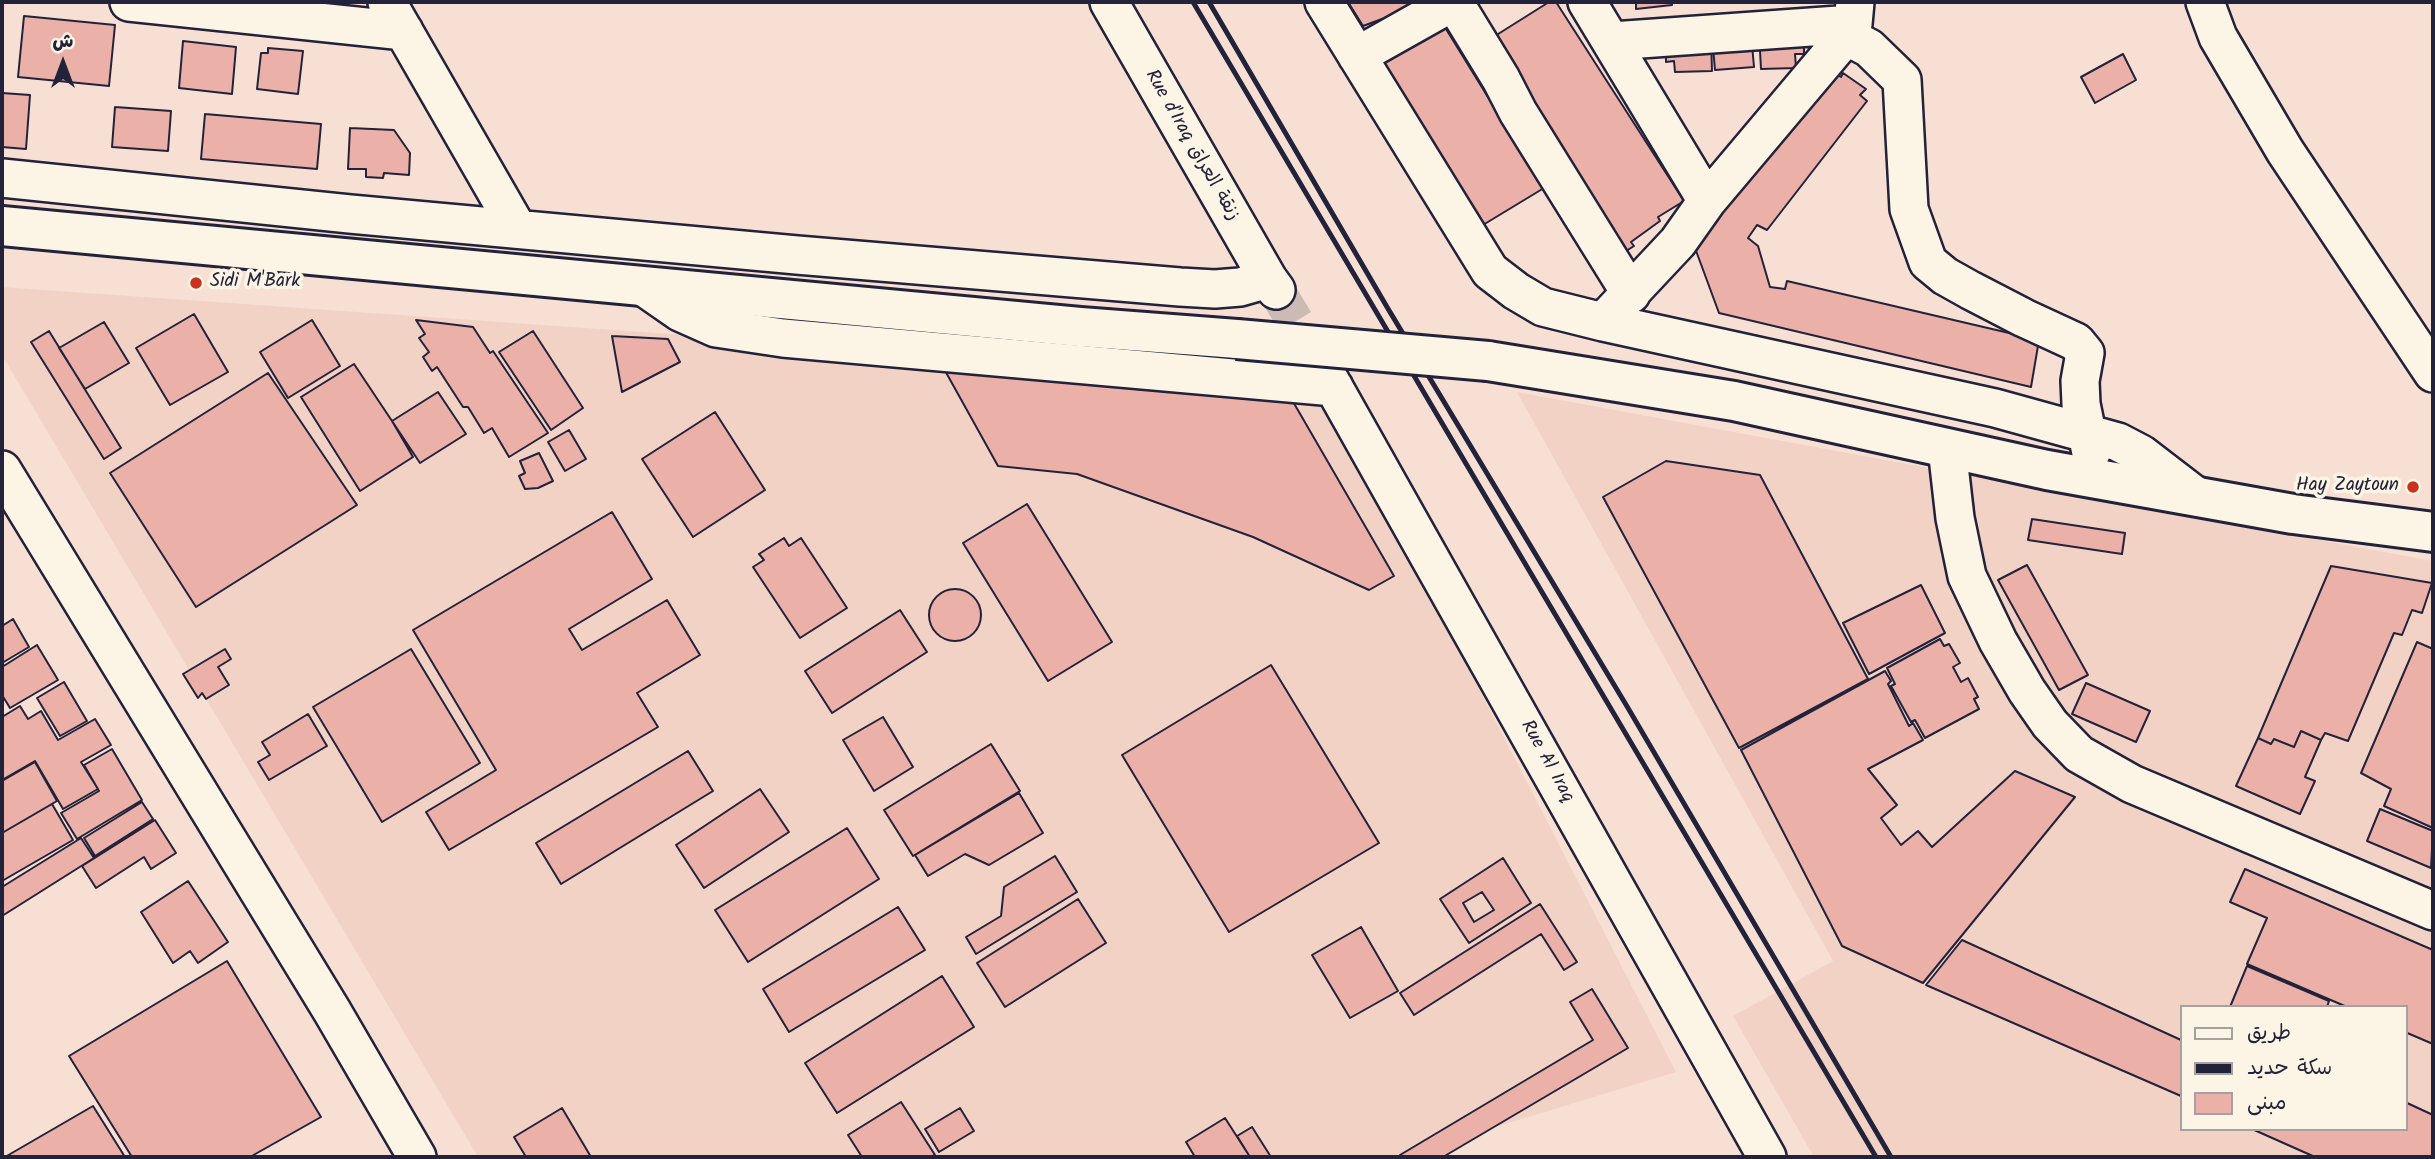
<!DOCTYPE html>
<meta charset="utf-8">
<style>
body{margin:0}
#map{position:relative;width:2435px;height:1159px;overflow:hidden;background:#f7e0d3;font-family:Kalam,"Playpen Sans Arabic",sans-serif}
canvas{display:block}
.frame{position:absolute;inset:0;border:4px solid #22223b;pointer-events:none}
.legend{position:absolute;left:2180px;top:1005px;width:228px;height:126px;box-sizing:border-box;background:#fcf5e5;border:2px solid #a5a1a1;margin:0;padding:9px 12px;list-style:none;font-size:21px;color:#22223b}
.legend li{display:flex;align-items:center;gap:14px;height:35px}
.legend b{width:35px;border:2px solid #a5a1a1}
.north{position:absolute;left:28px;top:28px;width:70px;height:70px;-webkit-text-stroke:5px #fcf5e5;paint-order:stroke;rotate:0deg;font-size:19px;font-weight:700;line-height:28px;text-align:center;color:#22223b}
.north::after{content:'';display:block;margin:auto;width:24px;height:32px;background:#22223b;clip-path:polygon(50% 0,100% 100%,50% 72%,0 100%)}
</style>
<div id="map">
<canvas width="2435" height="1159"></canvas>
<div class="frame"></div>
<ul class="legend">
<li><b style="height:9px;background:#fcf5e5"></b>طريق</li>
<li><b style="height:9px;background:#22223b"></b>سكة حديد</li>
<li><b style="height:19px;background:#ebb0a8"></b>مبنى</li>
</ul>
<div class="north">ش</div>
</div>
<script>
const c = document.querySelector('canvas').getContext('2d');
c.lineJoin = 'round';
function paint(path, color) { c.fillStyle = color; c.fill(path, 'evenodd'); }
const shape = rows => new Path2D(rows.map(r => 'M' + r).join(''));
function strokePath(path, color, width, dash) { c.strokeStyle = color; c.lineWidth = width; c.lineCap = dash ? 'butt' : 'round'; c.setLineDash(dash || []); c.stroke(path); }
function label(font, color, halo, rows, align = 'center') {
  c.font = font + ' Kalam,"Playpen Sans Arabic",sans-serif'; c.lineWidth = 7; c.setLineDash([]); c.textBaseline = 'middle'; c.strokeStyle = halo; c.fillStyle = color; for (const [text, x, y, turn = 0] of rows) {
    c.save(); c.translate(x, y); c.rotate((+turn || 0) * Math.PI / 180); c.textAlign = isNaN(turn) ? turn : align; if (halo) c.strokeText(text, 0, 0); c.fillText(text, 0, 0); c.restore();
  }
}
const built = shape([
 [2,287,771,341,1316,372,1676,1072,1397,1157,478,1157,2,355],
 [1517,392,2433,561,2433,1157,1814,1157,1733,1016,1833,961],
 [2181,1007,2405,1007,2405,1129,2181,1129]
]);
const building = shape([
 [1348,2,1428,2,1363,26,1348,2],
 [1549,2,1556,2,1684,201,1658,217,1660,221,1631,242,1634,246,1623,253,1487,41,1549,2],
 [1636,2,1672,2,1672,5,1636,9,1636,2],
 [24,16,115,25,109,86,18,77,24,16],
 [1438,16,1544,188,1473,231,1367,59,1438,16],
 [1751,33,1754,67,1715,70,1712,36,1751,33],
 [1759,33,1804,40,1804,54,1795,54,1796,68,1761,69,1759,33],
 [1711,37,1712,71,1675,72,1674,61,1666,62,1666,52,1711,37],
 [183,41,236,47,232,94,179,88,183,41],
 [268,48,303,51,298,94,257,89,261,53,268,53,268,48],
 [2123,54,2136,80,2095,103,2081,77,2123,54],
 [1832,72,1841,77,1843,73,1866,89,1860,95,1867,101,1767,230,1757,225,1748,238,1758,246,1770,287,1785,289,1787,281,2039,340,2031,387,1719,313,1695,248,1832,72],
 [2,93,30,95,26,149,2,147,2,93],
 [115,107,171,111,168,151,112,147,115,107],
 [205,114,321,124,317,169,201,159,205,114],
 [350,128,394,130,410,153,409,175,384,173,383,178,366,177,366,169,348,169,350,128],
 [194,314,228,372,170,405,136,348,194,314],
 [312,320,340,366,288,398,260,352,312,320],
 [416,320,473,327,490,353,493,351,548,433,509,457,492,428,484,433,468,407,463,407,437,367,432,371,423,357,429,352,419,338,425,334,416,320],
 [104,322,129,363,85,389,59,348,104,322],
 [49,331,121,448,104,459,31,342,49,331],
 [533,331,583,408,551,430,499,352,533,331],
 [612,336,668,339,680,362,622,392,612,336],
 [354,364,392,421,413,457,360,491,301,397,354,364],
 [943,367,1288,393,1394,576,1369,590,1253,537,1077,474,998,466,943,367],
 [268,373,357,505,196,607,110,473,268,373],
 [438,392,466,434,420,463,392,421,438,392],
 [715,412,765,490,693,537,642,459,715,412],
 [569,430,586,459,565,471,548,442,569,430],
 [539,453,553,481,538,488,525,489,519,476,525,473,520,461,539,453],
 [1666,461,1760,475,1868,679,1739,748,1603,497,1666,461],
 [1027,504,1112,642,1048,681,963,543,1027,504],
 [612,512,652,579,569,629,582,650,667,600,700,655,637,693,658,727,449,850,426,812,496,770,413,630,612,512],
 [2032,519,2125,533,2122,554,2028,540,2032,519],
 [784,538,789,546,801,538,847,608,800,638,753,567,764,560,759,554,784,538],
 [2027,565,2088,675,2059,690,1998,580,2027,565],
 [2331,566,2432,583,2422,613,2412,610,2402,635,2394,633,2348,741,2325,733,2321,740,2301,731,2294,747,2274,739,2271,744,2258,738,2331,566],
 [1921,585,1945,633,1869,674,1843,623,1921,585],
 '929 615a26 26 0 1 1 52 0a26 26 0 1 1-52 0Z',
 [900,610,927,652,832,713,805,671,900,610],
 [13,619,29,647,2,663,2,626,13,619],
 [1940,639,1944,646,1949,644,1960,663,1953,667,1961,682,1968,678,1978,697,1974,699,1979,709,1925,738,1915,720,1911,722,1891,686,1895,684,1887,668,1940,639],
 [2417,642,2433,649,2433,828,2384,806,2391,789,2361,773,2417,642],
 [37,645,58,680,10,708,2,695,2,667,37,645],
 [225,649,231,659,218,667,229,685,206,699,202,693,198,698,183,674,225,649],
 [411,649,480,763,382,822,313,707,411,649],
 [1271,665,1379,843,1229,932,1122,755,1271,665],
 [1885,671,1891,681,1888,684,1909,726,1913,723,1923,740,1868,769,1897,805,1881,818,1901,845,1918,831,1932,847,2015,771,2075,797,1923,983,1842,946,1741,750,1885,671],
 [64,682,87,721,60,736,37,698,64,682],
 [2086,683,2150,711,2136,742,2072,714,2086,683],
 [20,706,28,719,41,711,58,740,95,719,111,745,81,762,98,789,63,809,35,761,2,780,2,717,20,706],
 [308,714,327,746,269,780,258,762,270,755,262,742,308,714],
 [883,717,913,767,874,791,843,740,883,717],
 [2301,731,2321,740,2305,777,2315,781,2300,814,2236,786,2258,738,2271,744,2274,739,2294,747,2301,731],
 [991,744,1020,791,913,856,884,810,991,744],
 [112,749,142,800,77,839,61,813,99,791,84,765,112,749],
 [688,751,713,791,561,884,536,843,688,751],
 [35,762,57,801,2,833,2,781,35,762],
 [760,789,789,832,704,888,676,845,760,789],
 [1019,793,1043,833,989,865,965,854,928,876,915,855,1019,793],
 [142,802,153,819,95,856,84,838,142,802],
 [52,804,73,840,2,881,2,833,52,804],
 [2380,809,2433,831,2431,868,2367,841,2380,809],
 [155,820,176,853,151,869,144,857,96,888,82,866,155,820],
 [847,828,879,879,748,962,715,910,847,828],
 [81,838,94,858,2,916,2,887,81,838],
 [1055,856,1077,892,976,954,966,937,1001,916,1004,887,1055,856],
 [1503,858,1531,903,1469,943,1440,899,1503,858],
 [1482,892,1494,910,1474,922,1463,903,1482,892],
 [2245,869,2433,950,2433,1044,2405,1032,2405,1007,2347,1007,2247,964,2267,918,2230,902,2245,869],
 [188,881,228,942,198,963,190,951,173,963,141,912,188,881],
 [1078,899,1106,943,1005,1007,977,963,1078,899],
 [1540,904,1577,962,1564,970,1541,934,1414,1015,1400,993,1540,904],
 [898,907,925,950,789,1032,763,989,898,907],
 [1361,927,1398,991,1350,1018,1312,955,1361,927],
 [1962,940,2181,1040,2181,1096,1926,985,1962,940],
 [227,961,321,1117,250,1157,132,1157,69,1056,227,961],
 [2247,966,2329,1001,2327,1007,2230,1007,2247,966],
 [942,976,974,1027,837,1113,805,1063,942,976],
 [1592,989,1628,1048,1443,1157,1401,1157,1400,1155,1593,1040,1570,1002,1592,989],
 [901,1102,935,1155,930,1157,862,1157,848,1135,901,1102],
 [2405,1102,2433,1115,2433,1157,2315,1157,2252,1129,2405,1129,2405,1102],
 [93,1106,125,1157,5,1157,93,1106],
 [562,1108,591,1157,526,1157,514,1137,562,1108],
 [960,1108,974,1131,939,1152,925,1129,960,1108],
 [1225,1118,1250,1157,1195,1157,1186,1142,1225,1118],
 [1252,1127,1271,1157,1250,1157,1237,1136,1252,1127]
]);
const minorTunnel = shape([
 [1276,290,1323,367]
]);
const minor = shape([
 [129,2,404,31],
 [387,2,517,228],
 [1109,2,1268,279,1276,290],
 [1324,2,1490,271,1516,291,1543,307,1603,322,1678,242,1707,201,1846,36,1853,24,1855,2],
 [1454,2,1501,79,1518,112,1631,294],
 [1587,2,1707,201],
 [2205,2,2218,37,2285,151,2433,373],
 [1846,36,1869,48,1902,80,1909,209,1928,262,1945,276,1970,290,2024,318,2076,342,2085,353,2080,381,2081,404,2091,453],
 [1612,41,1853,24],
 [1357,56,1453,2],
 [2,178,350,214,797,255,1180,287,1215,289,1240,287,1268,279],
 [644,287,680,312,716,328,783,338,1334,387],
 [1603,322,1995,408,2118,442,2141,454,2197,497],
 [1323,368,1767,1157],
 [1947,448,1955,518,1967,576,1998,641,2027,691,2050,724,2079,754,2132,784,2433,911],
 [2,470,332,1011,417,1157]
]);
const major = shape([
 [2,226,1080,327,1237,339],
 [1488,361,1734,401,2047,470,2293,514,2433,532]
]);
const rail = shape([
 [1193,2,1876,1157],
 [1209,2,1387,307,1628,708,1891,1157]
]);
const majorBridge = shape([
 [1237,339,1488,361]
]);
const markers = [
 [196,283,7,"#c8321e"],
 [2413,487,7,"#c8321e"]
];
const streetNames = [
 ["Rue d'Iraq زنقة العراق",1191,146,60],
 ["Rue Al Iraq",1546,762,61]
];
const poiNames = [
 ["Sidi M'Bark",210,283],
 ["Hay Zaytoun",2399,487,"right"]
];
paint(built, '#f3d2c6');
paint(building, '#ebb0a8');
strokePath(building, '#22223b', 2);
strokePath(minorTunnel, '#ccbab5', 37, [37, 18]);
strokePath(minor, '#22223b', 42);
strokePath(major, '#22223b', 44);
strokePath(minor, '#fcf5e5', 37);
strokePath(major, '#fcf5e5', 38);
strokePath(rail, '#22223b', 5);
strokePath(majorBridge, '#22223b', 44, []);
strokePath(majorBridge, '#fcf5e5', 38);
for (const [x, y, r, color] of markers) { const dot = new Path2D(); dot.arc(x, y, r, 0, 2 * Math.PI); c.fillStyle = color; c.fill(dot); strokePath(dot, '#fcf5e5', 2.5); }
label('19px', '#22223b', '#fcf5e5', streetNames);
label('19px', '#22223b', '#fcf5e5', poiNames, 'left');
</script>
